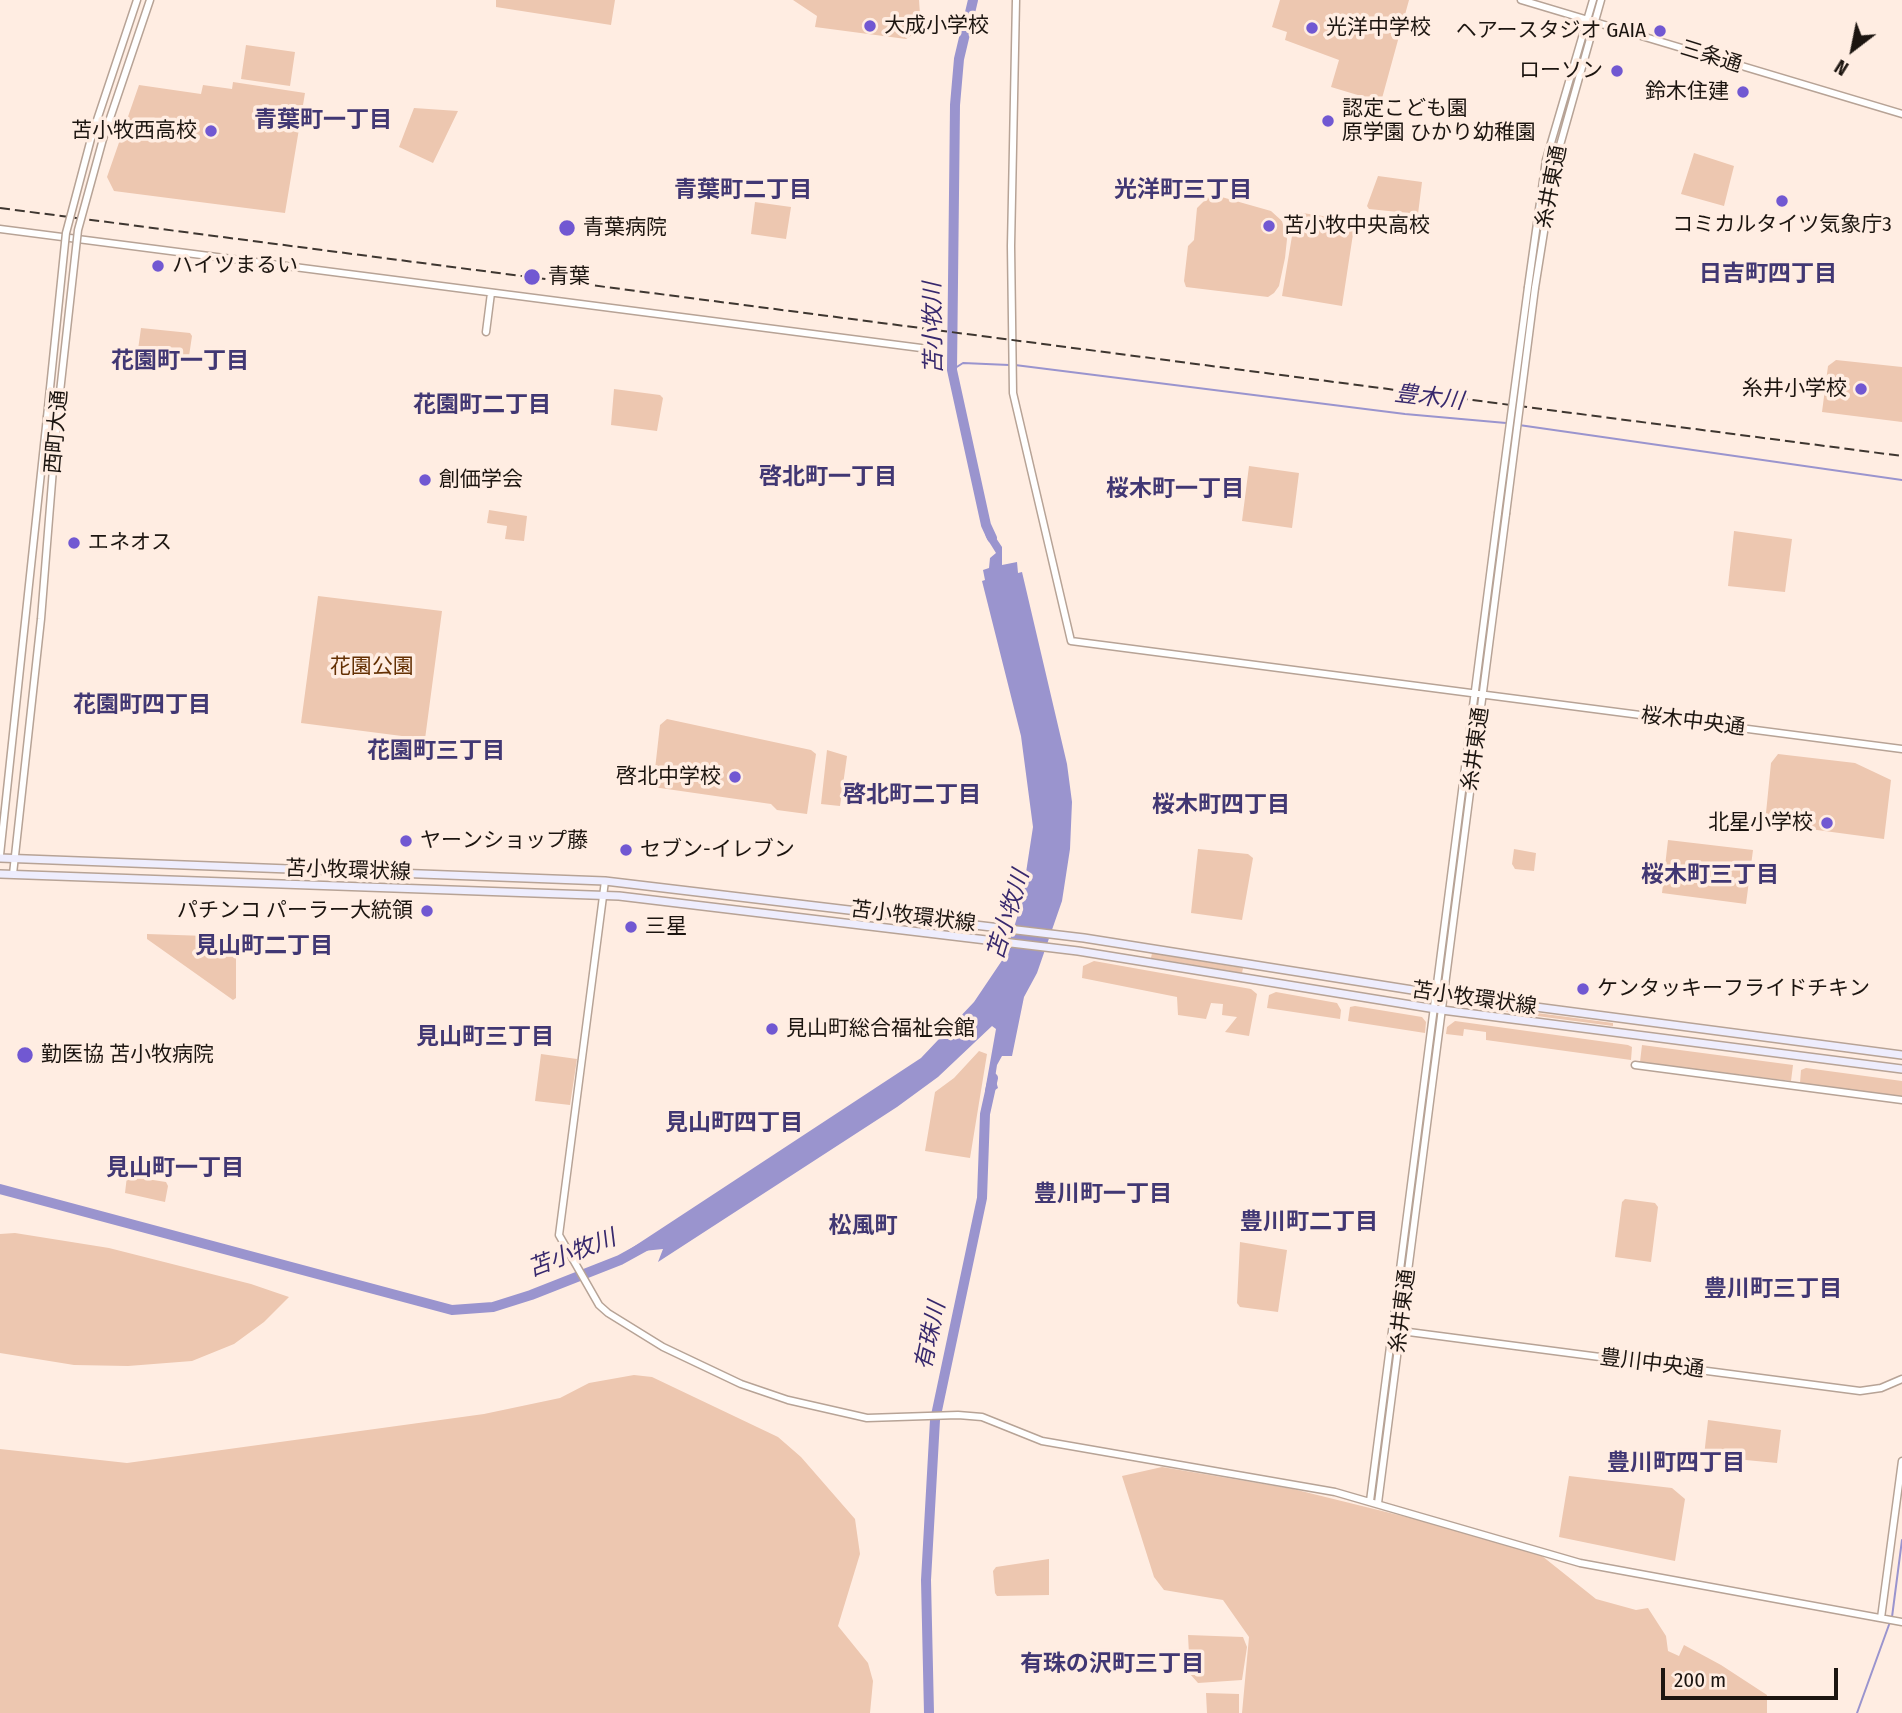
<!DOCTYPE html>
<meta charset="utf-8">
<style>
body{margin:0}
#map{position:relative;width:1902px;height:1713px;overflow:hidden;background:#ffede2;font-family:"Fira Sans Condensed",sans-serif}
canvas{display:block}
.north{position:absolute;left:1818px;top:14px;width:70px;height:70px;-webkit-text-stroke:5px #ffede2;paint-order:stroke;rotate:212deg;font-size:19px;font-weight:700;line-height:28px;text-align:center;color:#1c1510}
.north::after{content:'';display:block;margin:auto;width:24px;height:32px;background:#1c1510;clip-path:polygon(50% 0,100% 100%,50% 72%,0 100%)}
.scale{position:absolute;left:1661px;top:1668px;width:177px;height:32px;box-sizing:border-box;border:4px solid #1c1510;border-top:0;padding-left:9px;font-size:21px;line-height:24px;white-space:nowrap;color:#1c1510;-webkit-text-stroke:5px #ffede2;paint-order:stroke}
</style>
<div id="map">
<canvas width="1902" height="1713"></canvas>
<div class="north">N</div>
<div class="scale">200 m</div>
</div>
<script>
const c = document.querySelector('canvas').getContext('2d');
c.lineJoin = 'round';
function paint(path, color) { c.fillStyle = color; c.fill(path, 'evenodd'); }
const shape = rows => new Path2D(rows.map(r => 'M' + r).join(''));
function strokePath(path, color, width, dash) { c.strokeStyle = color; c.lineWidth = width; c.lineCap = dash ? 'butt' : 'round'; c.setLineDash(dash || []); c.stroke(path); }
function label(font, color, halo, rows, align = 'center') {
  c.font = font + ' "Fira Sans Condensed","Noto Sans JP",sans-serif'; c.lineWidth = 7; c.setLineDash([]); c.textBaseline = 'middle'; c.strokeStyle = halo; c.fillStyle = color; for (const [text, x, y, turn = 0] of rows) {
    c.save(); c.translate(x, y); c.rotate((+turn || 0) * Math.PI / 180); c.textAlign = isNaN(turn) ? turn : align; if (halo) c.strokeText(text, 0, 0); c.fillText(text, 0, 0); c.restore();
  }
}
const green = shape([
 [496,0,615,0,611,25,496,7],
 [793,0,919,0,921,29,906,39,815,27,817,16],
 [1280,0,1409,0,1381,102,1331,87,1339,60,1285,40,1287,32,1272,27],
 [246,45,295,52,290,86,241,79],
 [233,82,305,93,285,213,114,191,107,177,139,85,201,94,203,85,232,89],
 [414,108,458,111,433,163,399,147],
 [1694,153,1734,166,1724,206,1681,194],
 [1378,176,1422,182,1418,214,1369,209,1367,206],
 [1211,194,1271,211,1282,221,1287,239,1285,258,1279,286,1274,293,1268,297,1186,287,1184,281,1188,246,1194,240,1197,208],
 [755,202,791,207,786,239,751,234],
 [1296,212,1355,221,1342,306,1282,296],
 [141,328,190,333,192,336,188,363,137,357],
 [1836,360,1902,367,1902,422,1822,412,1828,366],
 [614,389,660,395,663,398,657,431,611,425],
 [1249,466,1299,473,1292,528,1242,521],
 [489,510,527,516,524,541,505,539,507,526,487,523],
 [1734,531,1792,539,1785,592,1728,586],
 [318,596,442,611,425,739,301,723],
 [667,719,811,750,816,754,807,814,777,810,771,804,653,787,660,725],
 [827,750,847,756,840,806,821,804],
 [1778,754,1855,763,1891,780,1884,839,1765,823,1771,763],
 [1668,840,1753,850,1746,904,1662,893],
 [1198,849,1248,854,1253,858,1242,920,1191,913],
 [1514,849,1536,853,1534,871,1515,869,1512,864],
 [147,934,236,937,236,998,233,1000,147,939],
 [1152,953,1243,968,1242,973,1151,958],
 [1094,961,1251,989,1257,994,1249,1036,1225,1032,1237,1017,1222,1015,1223,1004,1211,1003,1206,1019,1178,1015,1177,997,1082,978,1083,966],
 [1276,992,1337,1003,1341,1010,1340,1019,1267,1008,1269,995],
 [1355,1006,1422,1017,1426,1022,1425,1033,1348,1021,1350,1007],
 [1484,1006,1613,1023,1613,1026,1484,1009],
 [1455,1021,1628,1045,1632,1047,1631,1060,1486,1040,1486,1032,1464,1029,1463,1036,1446,1034,1447,1027],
 [1642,1045,1793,1065,1791,1081,1640,1062],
 [979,1051,987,1054,970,1158,925,1151,935,1092,954,1078],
 [541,1054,577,1059,570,1105,535,1101],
 [1806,1068,1902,1081,1902,1097,1800,1083,1801,1070],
 [127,1176,166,1182,168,1186,165,1202,125,1193],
 [1625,1199,1655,1203,1658,1207,1651,1262,1615,1257,1622,1202],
 [15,1233,109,1248,251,1284,289,1297,264,1322,234,1344,192,1361,128,1366,74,1365,0,1353,0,1234],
 [1240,1242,1287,1250,1278,1312,1240,1307,1237,1303],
 [634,1375,652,1377,778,1437,801,1457,855,1519,860,1554,838,1626,868,1663,873,1681,870,1713,0,1713,0,1449,127,1463,484,1414,560,1398,589,1383],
 [1708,1420,1781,1430,1777,1463,1704,1456],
 [1162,1467,1293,1489,1532,1548,1596,1599,1636,1610,1648,1608,1666,1636,1668,1651,1679,1656,1684,1645,1721,1665,1767,1695,1767,1713,1242,1713,1249,1637,1223,1600,1164,1590,1154,1577,1122,1476],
 [1569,1476,1672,1488,1685,1499,1675,1561,1559,1537],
 [1049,1559,1049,1595,997,1596,995,1593,993,1571,996,1567],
 [1188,1635,1243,1637,1247,1647,1242,1680,1198,1683,1190,1674],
 [1206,1693,1239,1694,1239,1713,1207,1713]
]);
const water = shape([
 [983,524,988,526,1002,547,1002,565,1017,562,1018,573,1022,572,1067,764,1072,802,1070,849,1062,901,1037,973,1024,997,1012,1056,1002,1056,997,1065,995,1078,998,1088,992,1092,985,1091,996,1029,992,1026,938,1077,897,1107,658,1262,663,1249,624,1253,921,1058,974,1002,1005,956,1021,905,1033,827,1021,736,982,581,985,580,983,570,989,568,990,558,996,553,986,537]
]);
const stream = shape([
 [1015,365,1405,414,1506,423],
 [952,370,963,363,1009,365],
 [1512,424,1902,480],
 [1892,1617,1902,1540],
 [1857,1713,1890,1622]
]);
const river = shape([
 [973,0,959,59,955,105,952,370,986,525,992,538],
 [0,1189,452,1310,493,1307,531,1295,620,1260,649,1244],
 [929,1713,926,1580,935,1420,982,1198,985,1114,993,1078]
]);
const tertiary = shape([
 [1016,0,1011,246,1013,393,1071,641,1902,749],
 [1521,0,1902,114],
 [92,135,137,0],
 [103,139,150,0],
 [0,229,921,348],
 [1528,287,1546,160,1593,0],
 [1535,288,1555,163,1601,0],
 [486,332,491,293],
 [0,855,47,417],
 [13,874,41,619,57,419],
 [605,881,559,1235,599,1305,608,1313,663,1347,741,1384,788,1400,867,1418,958,1415,982,1417,1042,1441,1335,1492,1580,1563,1902,1622],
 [1635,1065,1902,1100],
 [1401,1331,1860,1391,1881,1388,1902,1379],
 [1370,1501,1498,513],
 [1378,1503,1506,514],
 [1881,1618,1902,1461]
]);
const secondary = shape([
 [0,858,605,881,1084,938,1444,995,1902,1055],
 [0,874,619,896,1078,951,1442,1010,1902,1069]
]);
const rail = shape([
 [0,208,1902,456]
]);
const tertiaryBridge = shape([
 [47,417,66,233,92,135],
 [57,419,78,230,103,139],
 [1498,513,1528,287],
 [1506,514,1535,288]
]);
const markers = [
 [870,26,7,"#7158d2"],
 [1312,28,7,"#7158d2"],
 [1660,31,7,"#7158d2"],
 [1617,71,7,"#7158d2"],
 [1743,92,7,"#7158d2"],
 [1328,121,7,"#7158d2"],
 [211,131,7,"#7158d2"],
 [1782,201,7,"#7158d2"],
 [1269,226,7,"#7158d2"],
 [567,228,9,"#7158d2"],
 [158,266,7,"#7158d2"],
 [532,277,9,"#7158d2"],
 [1861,389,7,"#7158d2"],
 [425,480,7,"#7158d2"],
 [74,543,7,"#7158d2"],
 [735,777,7,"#7158d2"],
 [1827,823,7,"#7158d2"],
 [406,841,7,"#7158d2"],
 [626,850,7,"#7158d2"],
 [427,911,7,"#7158d2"],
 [631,927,7,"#7158d2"],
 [1583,989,7,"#7158d2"],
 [772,1029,7,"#7158d2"],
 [25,1055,9,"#7158d2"]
];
const poiNames = [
 ["大成小学校",884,26],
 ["光洋中学校",1326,28],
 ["ヘアースタジオ GAIA",1646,31,"right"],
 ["ローソン",1603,71,"right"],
 ["鈴木住建",1729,92,"right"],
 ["認定こども園",1342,109],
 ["原学園 ひかり幼稚園",1342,133],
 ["苫小牧西高校",197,131,"right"],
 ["コミカルタイツ気象庁3",1782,225,"center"],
 ["苫小牧中央高校",1283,226],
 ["青葉病院",583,228],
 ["ハイツまるい",172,266],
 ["青葉",548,277],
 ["糸井小学校",1847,389,"right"],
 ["創価学会",439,480],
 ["エネオス",88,543],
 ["啓北中学校",721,777,"right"],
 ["北星小学校",1813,823,"right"],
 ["ヤーンショップ藤",420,841],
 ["セブン-イレブン",640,850],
 ["パチンコ パーラー大統領",413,911,"right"],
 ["三星",645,927],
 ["ケンタッキーフライドチキン",1597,989],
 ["見山町総合福祉会館",786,1029],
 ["勤医協 苫小牧病院",41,1055]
];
const streetNames = [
 ["三条通",1711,57,17],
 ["糸井東通",1552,187,-79],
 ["西町大通",57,432,-85],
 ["桜木中央通",1693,722,7],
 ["糸井東通",1476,749,-82],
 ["苫小牧環状線",348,871,2],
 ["苫小牧環状線",913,917,7],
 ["苫小牧環状線",1474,999,8],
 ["糸井東通",1403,1311,-83],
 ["豊川中央通",1652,1364,7]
];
const parkNames = [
 ["花園公園",372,667]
];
const neighbourhoodNames = [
 ["青葉町一丁目",323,121],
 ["青葉町二丁目",743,191],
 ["光洋町三丁目",1183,191],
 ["日吉町四丁目",1768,275],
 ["花園町一丁目",180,362],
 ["花園町二丁目",482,406],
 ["啓北町一丁目",828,478],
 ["桜木町一丁目",1175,490],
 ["花園町四丁目",142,706],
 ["花園町三丁目",436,752],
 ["啓北町二丁目",912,796],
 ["桜木町四丁目",1221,806],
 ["桜木町三丁目",1710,876],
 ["見山町二丁目",264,947],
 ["見山町三丁目",485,1038],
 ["見山町四丁目",734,1124],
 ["見山町一丁目",175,1169],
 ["豊川町一丁目",1103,1195],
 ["豊川町二丁目",1309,1223],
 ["松風町",863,1227],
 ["豊川町三丁目",1773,1290],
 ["豊川町四丁目",1676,1464],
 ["有珠の沢町三丁目",1112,1665]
];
const waterNames = [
 ["苫小牧川",934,328,-91],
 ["豊木川",1429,398,7],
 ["苫小牧川",1009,915,-73],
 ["苫小牧川",572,1254,-21],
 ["有珠川",931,1336,-78]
];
paint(green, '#edc7b0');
paint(water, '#9a94ce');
strokePath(stream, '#9a94ce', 2);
strokePath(river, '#9a94ce', 10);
strokePath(tertiary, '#b7a396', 9);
strokePath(secondary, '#b7a396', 10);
strokePath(tertiary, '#fff', 6);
strokePath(secondary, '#eeedfd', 7);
strokePath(rail, '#3e3630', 2, [10, 5]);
strokePath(tertiaryBridge, '#b7a396', 9, []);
strokePath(tertiaryBridge, '#fff', 6);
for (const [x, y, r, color] of markers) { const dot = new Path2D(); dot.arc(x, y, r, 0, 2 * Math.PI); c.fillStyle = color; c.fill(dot); strokePath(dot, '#ffede2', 2.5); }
label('21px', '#1c1510', '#ffede2', poiNames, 'left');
label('21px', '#1c1510', '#ffede2', streetNames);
label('21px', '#643003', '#ffede2', parkNames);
label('bold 23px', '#413773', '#ffede2', neighbourhoodNames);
label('italic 23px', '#37286d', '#ffede2', waterNames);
</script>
